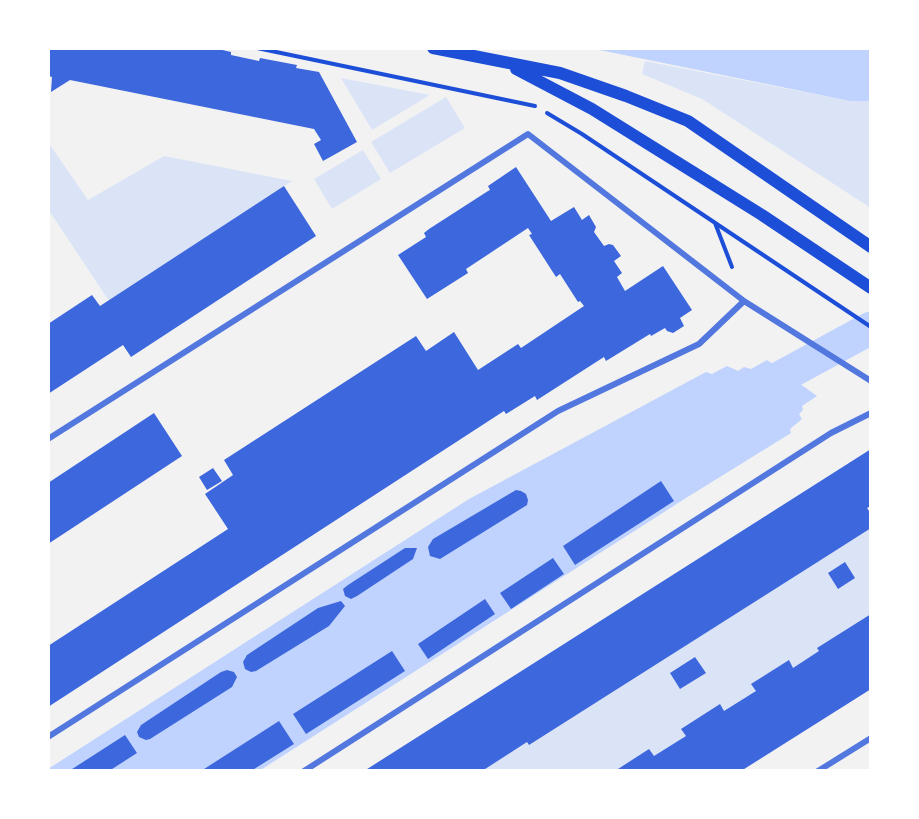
<!DOCTYPE html>
<style>
body{margin:0}
#map{position:relative;width:919px;height:819px;overflow:hidden;background:#f2f2f2;font-family:"Alegreya Sans",sans-serif}
canvas{display:block}
.frame{position:absolute;inset:0;border:50px solid #fff;pointer-events:none}
</style>
<div id="map">
<canvas width="919" height="819"></canvas>
<div class="frame"></div>
</div>
<script>
const c = document.querySelector('canvas').getContext('2d');
c.lineJoin = 'round';
function paint(path, color) { c.fillStyle = color; c.fill(path, 'evenodd'); }
const shape = rows => new Path2D(rows.map(r => 'M' + r).join(''));
function strokePath(path, color, width, dash) { c.strokeStyle = color; c.lineWidth = width; c.lineCap = dash ? 'butt' : 'round'; c.setLineDash(dash || []); c.stroke(path); }
const green = shape([
 [645,61,850,101,871,101,871,208,702,99,642,74],
 [341,78,430,95,372,130],
 [446,97,465,128,390,173,371,142],
 [48,142,88,200,164,156,292,181,109,301,48,209],
 [363,150,381,179,332,209,314,179],
 [871,509,871,666,704,771,450,771]
]);
const water = shape([
 [590,48,871,48,871,101,850,101],
 [767,360,817,396,802,406,803,410,799,414,802,419,790,429,791,433,686,498,259,771,48,771,48,769,469,499,706,372,712,374,727,366,738,371,744,367,751,369]
]);
const canal = shape([
 [746,396,871,328]
]);
const building = shape([
 [48,48,214,48,231,52,231,55,259,61,260,58,297,65,296,68,319,72,357,142,323,161,314,144,321,140,314,129,70,80,51,92,52,77,48,76],
 [516,167,551,221,574,207,582,220,589,215,596,227,594,232,604,246,609,244,613,245,621,256,614,261,622,273,617,277,625,291,663,266,692,310,680,318,684,326,673,333,667,331,665,328,651,336,650,334,606,361,604,357,537,400,535,396,506,414,504,411,48,707,48,646,228,529,205,494,233,475,224,460,416,336,426,351,454,332,478,370,518,344,521,348,584,306,580,301,578,302,560,274,556,277,529,235,532,234,528,228,466,269,468,273,427,299,398,255,426,237,424,233,429,229,488,191,490,190,488,186],
 [284,186,316,236,131,357,123,345,48,394,48,324,92,295,100,306],
 [154,413,182,456,48,544,48,483],
 [871,449,871,506,867,508,871,514,871,528,816,563,529,745,527,742,482,771,364,771],
 [213,468,222,481,207,490,199,477],
 [661,481,674,501,575,565,563,546],
 [516,490,521,491,526,494,528,500,527,505,440,559,430,556,428,547,433,539],
 [405,548,417,548,413,559,357,596,351,599,345,596,343,589,348,585],
 [553,558,564,574,511,609,500,593],
 [845,562,855,578,838,589,828,573],
 [485,599,495,614,428,659,418,644],
 [341,601,345,606,329,626,256,671,251,672,245,669,243,662,247,655,318,608],
 [871,614,871,689,741,771,619,771,618,769,649,749,654,756,686,736,681,729,720,704,724,711,756,691,751,684,789,660,793,668,819,651,817,648],
 [392,651,405,671,306,734,293,714],
 [695,657,706,673,680,689,670,673],
 [227,670,234,672,237,677,232,687,150,739,146,740,139,737,137,732,141,725,221,672],
 [279,721,294,744,251,771,201,771],
 [125,735,137,753,109,771,69,771]
]);
const path = shape([
 [257,48,535,106],
 [547,113,582,134,871,327],
 [715,223,732,267]
]);
const minor = shape([
 [48,439,528,134,744,301,871,381],
 [48,737,558,411,699,344,744,301],
 [304,771,831,433,871,413],
 [818,771,871,738]
]);
const secondary = shape([
 [433,48,560,73,626,96,688,121,871,247],
 [516,69,592,109,762,215,871,288]
]);
paint(green, '#dbe4f7');
paint(water, '#bfd3fe');
strokePath(canal, '#bfd3fe', 33);
paint(building, '#3d67dc');
strokePath(path, '#1d4ed8', 4);
strokePath(minor, '#5277de', 6);
strokePath(secondary, '#1d4ed8', 12);
</script>
